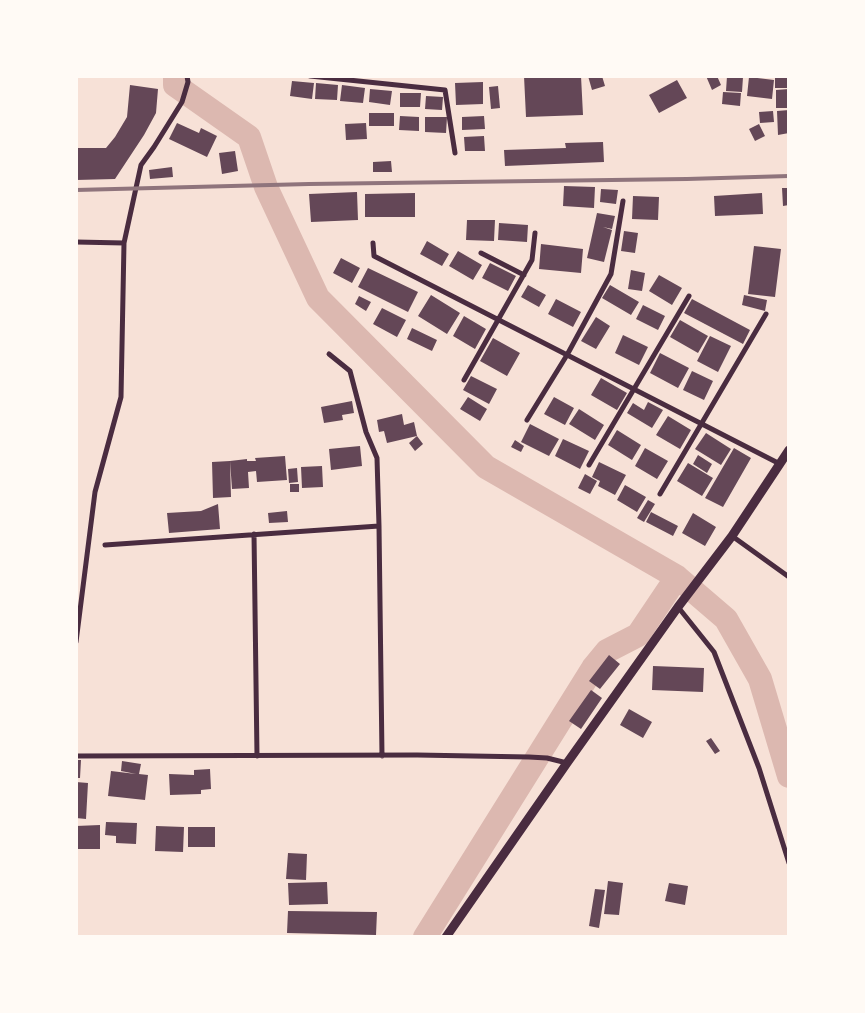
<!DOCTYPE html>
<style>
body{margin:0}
#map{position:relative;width:865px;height:1013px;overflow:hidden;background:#f7e1d7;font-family:"Alegreya Sans",sans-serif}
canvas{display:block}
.frame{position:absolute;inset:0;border:78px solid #fffaf5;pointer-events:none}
</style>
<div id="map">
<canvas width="865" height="1013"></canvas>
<div class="frame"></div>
</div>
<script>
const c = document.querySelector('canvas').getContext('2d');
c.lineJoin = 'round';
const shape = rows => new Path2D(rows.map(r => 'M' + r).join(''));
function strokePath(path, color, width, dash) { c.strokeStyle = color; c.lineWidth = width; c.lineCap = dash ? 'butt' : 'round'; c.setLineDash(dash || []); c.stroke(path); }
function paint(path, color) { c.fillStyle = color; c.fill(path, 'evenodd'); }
const river = shape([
 [175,76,175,85,249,137,266,187,318,298,486,467,677,577,726,619,760,679,789,776],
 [425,937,593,668,607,651,638,635,677,577]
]);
const building = shape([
 [524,76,581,76,583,115,526,117],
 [588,76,602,76,605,86,592,90],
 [706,76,717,76,721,85,712,90],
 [727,76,743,77,742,92,726,91],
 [775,76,789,76,789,88,775,88],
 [749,77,774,80,772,99,747,96],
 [677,80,687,98,659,113,649,95],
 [292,81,314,83,312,99,290,96],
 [483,82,483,104,456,105,455,83],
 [316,83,338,85,337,100,315,99],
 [130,85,158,89,156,113,144,135,115,179,76,180,76,148,106,148,115,137,127,117],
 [342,85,365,88,363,103,340,101],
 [498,86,500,108,491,109,489,87],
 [370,89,392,91,390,105,369,102],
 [789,89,789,108,776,108,776,90],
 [723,92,741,93,740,106,722,104],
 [400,93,421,93,420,107,400,107],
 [426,96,443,97,442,110,425,109],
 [789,110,789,133,778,135,777,111],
 [773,111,774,122,760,123,759,112],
 [369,113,394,113,394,126,369,126],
 [400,116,419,117,419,131,399,130],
 [484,116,485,129,462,130,462,117],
 [425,117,447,117,446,133,425,132],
 [177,123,199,133,201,128,217,136,207,157,169,139],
 [366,123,367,139,346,140,345,124],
 [759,124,765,136,755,141,749,129],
 [484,136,485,151,465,151,464,137],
 [603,142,604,162,505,166,504,150,566,148,565,143],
 [235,151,238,171,222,174,219,153],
 [391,161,392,172,373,172,373,162],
 [172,167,173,177,150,179,149,170],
 [564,186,595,187,594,208,563,206],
 [782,188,789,188,789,205,783,206],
 [601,189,618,190,616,204,600,202],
 [357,192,358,220,311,222,309,194],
 [415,193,415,217,365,217,365,194],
 [762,193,763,214,715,216,714,196],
 [633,196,659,197,658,220,632,219],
 [597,213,615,216,612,229,603,227,612,230,604,262,587,258],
 [467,220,495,220,494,241,466,240],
 [499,223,528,225,527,242,498,240],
 [624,231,638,233,635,253,621,251],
 [427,241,449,254,442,266,420,254],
 [541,244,583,249,581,273,539,269],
 [754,246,781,249,775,297,748,294],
 [458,251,482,265,473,280,449,266],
 [341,258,360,268,352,283,333,273],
 [490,263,516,276,508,291,482,278],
 [368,268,418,292,408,312,358,287],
 [631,270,645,273,642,291,628,289],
 [659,275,682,288,672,305,649,291],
 [528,285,546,295,539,307,521,297],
 [610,285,639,302,631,315,602,298],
 [431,295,460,313,447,334,418,316],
 [744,295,767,300,765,311,742,305],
 [359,296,371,302,366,311,355,304],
 [556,299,581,312,573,327,548,314],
 [692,299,750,330,743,344,684,313],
 [643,305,665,316,658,330,636,319],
 [382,308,406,320,397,337,373,324],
 [464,316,486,329,475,349,453,336],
 [596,317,610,326,596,349,581,341],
 [680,320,708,336,698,353,670,337],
 [412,328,437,340,432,351,407,339],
 [623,335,648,347,639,365,615,353],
 [710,336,731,346,718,372,697,361],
 [493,338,520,353,507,376,480,361],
 [660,353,689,368,678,388,650,373],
 [692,371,713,381,704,400,683,390],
 [471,376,497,389,489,404,463,390],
 [601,378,627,393,617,410,591,395],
 [468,397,487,409,480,421,460,409],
 [554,397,574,408,565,425,544,414],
 [352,401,354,413,342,415,343,420,324,423,321,407],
 [648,402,663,410,652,428,627,413,633,403,644,410],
 [579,409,604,425,595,440,569,424],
 [402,414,404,425,414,422,417,436,387,443,384,431,379,432,377,420],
 [668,416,691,430,680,449,656,435],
 [530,424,559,439,549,456,521,442],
 [617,430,641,445,632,460,608,445],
 [706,433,731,449,721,465,695,449],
 [417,436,423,444,415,451,409,443],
 [563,439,589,451,580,469,555,456],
 [515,440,524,446,521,452,511,447],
 [360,446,362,466,331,470,329,449],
 [645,448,668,461,657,479,635,466],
 [734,448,751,458,723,507,705,498],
 [698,455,712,464,707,473,693,464],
 [285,456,287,480,257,482,256,471,248,472,249,488,232,489,230,461,247,459,247,461,256,461,255,458],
 [230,461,231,497,213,498,212,462],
 [599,462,626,475,615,495,598,486,600,481,592,477],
 [688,463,713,478,702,496,677,481],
 [322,466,323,487,302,488,301,467],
 [297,468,298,482,289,483,288,469],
 [585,474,597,481,590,494,578,488],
 [290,484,299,484,299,492,290,492],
 [625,485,646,497,637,512,617,500],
 [648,500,655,504,644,522,637,518],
 [218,504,220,529,169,533,167,513,201,511],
 [287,511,288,522,269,523,268,513],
 [651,512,678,526,673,536,646,522],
 [693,513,716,527,705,546,682,533],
 [609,655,620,664,600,689,589,681],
 [653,666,704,668,703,692,652,690],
 [591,690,602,698,581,729,569,721],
 [629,709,652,722,643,738,620,725],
 [711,738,720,751,715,754,706,741],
 [76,760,81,760,80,778,76,778],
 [122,761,141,764,139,774,148,775,145,800,108,796,111,771,136,774,121,771],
 [210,769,211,789,201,790,201,794,170,795,169,774,194,775,194,770],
 [76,782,88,783,86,819,76,818],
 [106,822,137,823,136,844,116,843,116,836,105,835],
 [100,825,100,849,76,849,76,826],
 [156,826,184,827,183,852,155,851],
 [188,827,215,827,215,847,188,847],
 [288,853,307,854,306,880,286,879],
 [608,881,623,883,619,915,604,914],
 [327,882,328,904,289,905,288,883],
 [669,883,688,886,685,905,665,901],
 [595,889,605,890,599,928,589,926],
 [288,911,377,912,376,935,287,933]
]);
const minor = shape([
 [310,76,445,90,455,153],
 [76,242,124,243],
 [373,243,374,256,780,464],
 [481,253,524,275],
 [464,380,532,260,535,233],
 [527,420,567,355,611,274,623,201],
 [589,465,689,296],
 [660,494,766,314],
 [379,526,382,756],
 [254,534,257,756],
 [732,536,789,577],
 [105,545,379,526,377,458,366,432,350,371,329,354],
 [678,607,714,652,759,768,789,863],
 [76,642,95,492,121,397,124,243,141,165,154,147,182,102,188,82,187,76],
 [76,756,417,755,529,757,547,758,567,763]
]);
const tertiary = shape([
 [446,937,567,763,678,607,732,536,789,450]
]);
const rail = shape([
 [76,190,309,184,687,179,789,176]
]);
strokePath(river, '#dcb8b0', 24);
paint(building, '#644757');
strokePath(minor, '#4a2c40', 5);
strokePath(tertiary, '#4a2c40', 9);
strokePath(rail, '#8f747c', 4);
</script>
